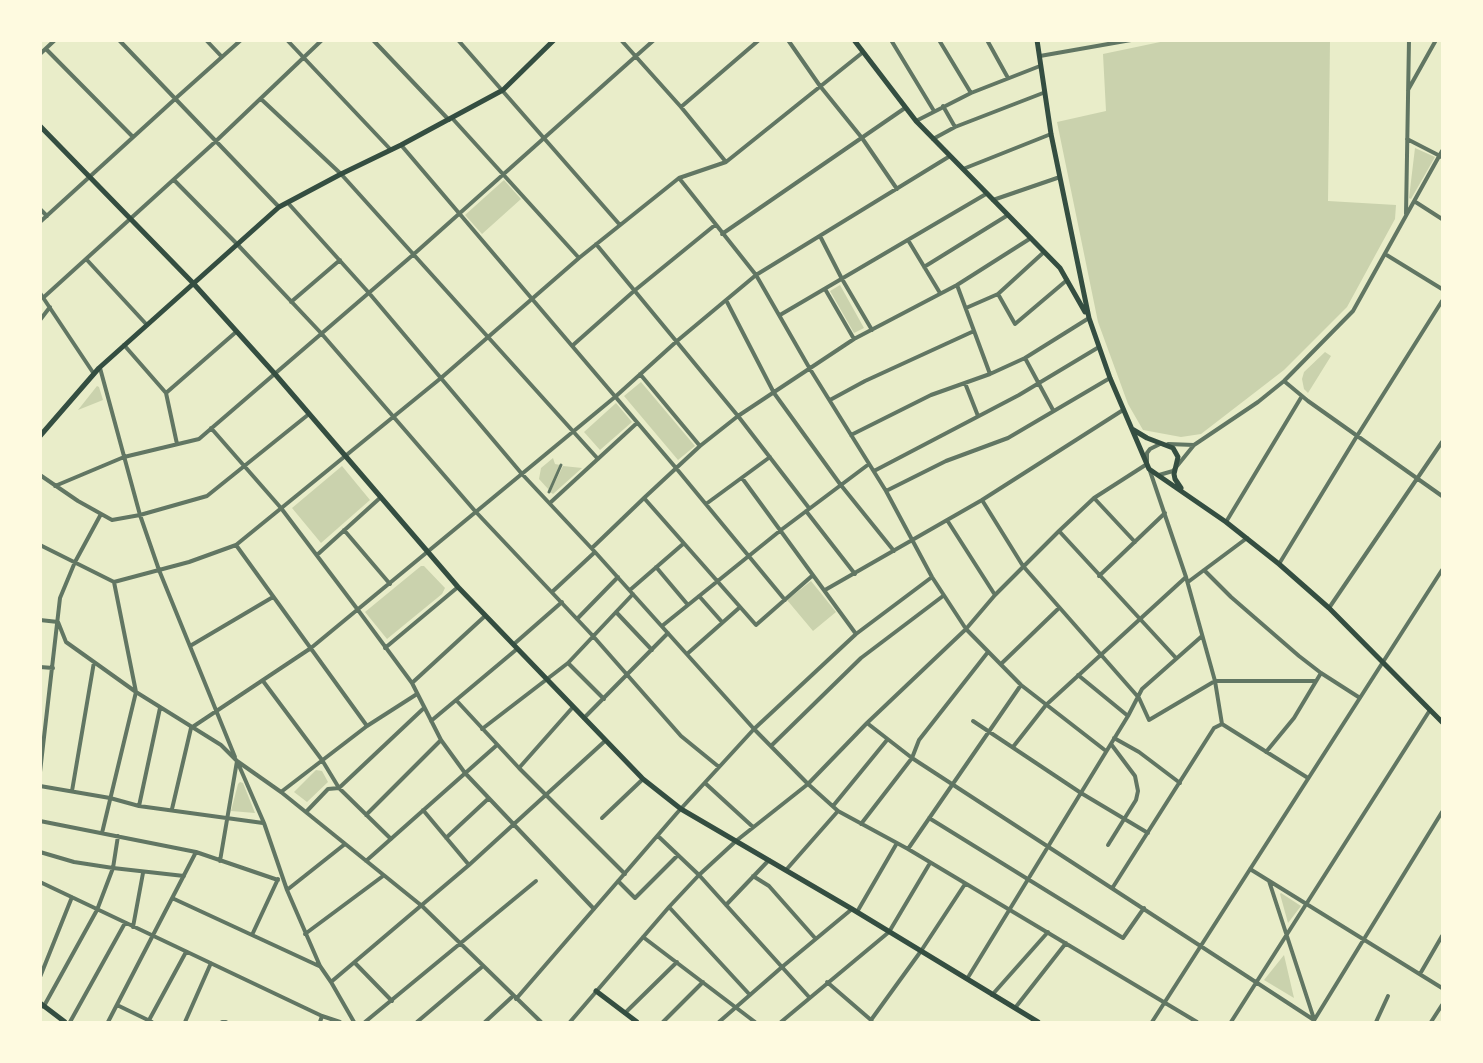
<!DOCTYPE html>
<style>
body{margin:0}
#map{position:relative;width:1483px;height:1063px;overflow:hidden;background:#e9edc9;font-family:"Open Sans",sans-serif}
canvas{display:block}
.frame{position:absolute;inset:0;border:42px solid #fefae0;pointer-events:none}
</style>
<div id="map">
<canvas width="1483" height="1063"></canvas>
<div class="frame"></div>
</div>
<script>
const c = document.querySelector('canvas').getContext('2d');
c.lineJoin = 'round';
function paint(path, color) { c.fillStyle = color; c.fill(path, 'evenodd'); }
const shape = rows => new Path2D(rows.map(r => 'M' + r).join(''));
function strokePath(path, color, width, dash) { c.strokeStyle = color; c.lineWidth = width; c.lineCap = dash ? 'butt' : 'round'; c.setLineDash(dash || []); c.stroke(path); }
const green = shape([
 [1165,41,1330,41,1328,201,1396,205,1395,219,1347,307,1284,370,1201,434,1181,437,1143,430,1128,404,1098,322,1057,122,1106,111,1103,54],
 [1415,148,1435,157,1411,199,1409,198],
 [504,180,521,199,482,234,465,215],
 [840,285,864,328,854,333,830,291],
 [1325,352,1331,356,1308,393,1304,389,1302,379,1304,372],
 [641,382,695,446,678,460,624,396],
 [97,386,99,387,103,400,78,410],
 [616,403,632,422,600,450,584,432],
 [553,458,555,464,560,465,549,490,539,479,541,468],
 [342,466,370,500,321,543,292,508],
 [563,466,582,468,553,494,550,492],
 [421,566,424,566,445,588,442,594,387,639,365,612],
 [811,581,836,612,813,631,787,600],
 [316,770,322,771,328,782,307,802,294,792],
 [240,782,243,783,255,813,231,811,238,784],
 [1281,893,1301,906,1288,923,1280,894],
 [1284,955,1294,998,1264,980]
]);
const pedestrian = shape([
 [549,492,561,465]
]);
const minor = shape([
 [119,40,279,207],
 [206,40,222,57],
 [287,40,391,150],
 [373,40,449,120],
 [458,40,620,225],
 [621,40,681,107,726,162],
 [788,40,820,86,862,138,897,189],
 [891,40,934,111],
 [939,40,971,93],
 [987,40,1008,78],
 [46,49,133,137],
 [40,54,55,40],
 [1040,56,1131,40],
 [1408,90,1436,40],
 [261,99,341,174,598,459],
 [943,106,955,127,1043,93],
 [681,107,759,40],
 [452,118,579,258],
 [916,121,971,93,1040,66],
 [933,139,955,127],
 [1407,139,1442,157],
 [401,145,676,468,785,600],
 [963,169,1051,134],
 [679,178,756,275,810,369,886,491,932,577,966,629,1021,685,1106,751],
 [174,180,237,244,321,333,475,511,593,636,681,736,719,767],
 [993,200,1060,177],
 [1414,201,1442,219],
 [288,203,369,293,522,474,595,552,754,729,808,784,838,811,908,849,1197,1022],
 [40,209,47,216],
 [1406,214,1409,40],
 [40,222,175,99,241,40],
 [722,234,905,108],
 [820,236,842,279,872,330],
 [908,240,940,293],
 [596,244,738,416,809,508],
 [1385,254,1442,289],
 [87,260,147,325],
 [924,267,1008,215],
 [957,285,990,374],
 [825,289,854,339],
 [40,293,94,374],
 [998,294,1015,324,1067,280],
 [44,297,215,142,322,40],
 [726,300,774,393,840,484,894,551],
 [291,302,340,260],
 [966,308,998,294,1044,252],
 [780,315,986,194],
 [40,320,50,307],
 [124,345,166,393,236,332],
 [572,346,634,291,715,225],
 [1025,358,1053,410],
 [100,368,140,515,159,570,235,757],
 [640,374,700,446],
 [1284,381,1308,401,1442,496],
 [965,383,978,416],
 [166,393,177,444],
 [830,400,865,381,974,331],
 [211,428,281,508,358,610,412,683,441,740,465,773,594,909],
 [851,435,931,395,990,374,1025,358,1089,318],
 [1168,444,1194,445],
 [874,471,1019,395,1099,347],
 [1150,471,1186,577,1215,681,1222,724,1308,778],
 [40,475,78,501,112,520,140,515,207,496,309,414],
 [1159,475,1173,471,1194,445,1258,402,1284,381,1353,311,1442,151],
 [742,478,856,634],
 [55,486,124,457,199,439,414,254,654,40],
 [886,491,946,461,1008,438,1110,378],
 [644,498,756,625,813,575],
 [1094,498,1135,542],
 [982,500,1023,566,1139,698,1149,720,1215,681,1316,681],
 [551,502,637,423],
 [706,504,770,457],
 [806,511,855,574],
 [947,520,995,595],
 [1226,522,1302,396],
 [344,530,390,584],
 [1059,531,1176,658],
 [40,545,114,582,189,562,236,545,441,378,579,258,679,178,726,162,862,53],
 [236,545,367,726],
 [592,548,644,498,700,446,738,416,854,339,957,285,1031,238],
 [317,555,381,497],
 [1279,564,1357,436,1442,301],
 [656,567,688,605],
 [1204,570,1231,597,1299,656,1321,673,1360,698],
 [1099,576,1165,513],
 [1188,582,1247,538],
 [630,590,683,544],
 [825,590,982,500,1123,410],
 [552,592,595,552],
 [699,596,722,622],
 [1329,608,1442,442],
 [616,612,652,650],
 [577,619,618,577],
 [40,620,58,622,66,642,136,692,221,745,237,761,264,823,287,890,320,966,331,982,354,1022],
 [662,626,781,530,869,464],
 [514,644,562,602],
 [190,646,273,597],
 [385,648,458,587],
 [687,654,739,608],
 [568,663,604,699],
 [1001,664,1059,608],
 [40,667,53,668],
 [1078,675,1128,716],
 [263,681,322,760,339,788,391,839],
 [412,683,485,616],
 [456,700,519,768,625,874],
 [584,718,668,633],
 [431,721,517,649],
 [973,721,1081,793,1148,833],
 [867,723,912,758,1314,1020],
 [482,729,568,663,633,594],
 [1114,738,1139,752,1180,783],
 [771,746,861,658,943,596],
 [1013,747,1046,705,1186,577],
 [1266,752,1294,718,1321,673],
 [237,761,281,792,422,906,541,1022],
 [519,768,573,707],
 [40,772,60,598,75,562,101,514],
 [705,783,753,827],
 [40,786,110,798,139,806,263,823],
 [72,791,94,662],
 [281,792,367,726,417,694],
 [139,806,160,708],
 [833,806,887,740],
 [172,809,191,728,311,648,615,397,677,341,756,275,950,156],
 [423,810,469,865],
 [306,812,328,789,339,788,424,708],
 [366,815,441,740],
 [602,818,643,779],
 [929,818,1123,938,1144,908],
 [40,821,196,852,278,880],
 [861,824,912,758,919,740,988,652],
 [102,833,136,692,114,582],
 [658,836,699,875,809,997],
 [446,838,489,798],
 [1108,845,1136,800,1138,791,1135,776,1111,744],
 [908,849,1021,685],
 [40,852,74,862,113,868,184,876],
 [220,861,237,761],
 [366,861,497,745],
 [1250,869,1442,988],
 [786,870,838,811],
 [753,876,769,886,815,938],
 [618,881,635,898,678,855],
 [1269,881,1314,1019],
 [40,882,322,1016,340,1022],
 [1113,887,1214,728,1222,724],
 [287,890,345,844],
 [172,898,319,966],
 [726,905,769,860],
 [669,907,750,995],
 [857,912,897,843],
 [133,927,143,873],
 [305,934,383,876],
 [252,935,278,879],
 [643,937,755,1022],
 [355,963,392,1001],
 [1420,974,1442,936],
 [40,977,72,897],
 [967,979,1128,716,1142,689,1202,636],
 [331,982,469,865,605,741],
 [827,982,871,1020],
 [992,995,1048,932],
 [516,999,677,813,754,729,856,634,932,577],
 [117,1005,152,1022],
 [40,1007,44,1006,97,910,113,868,118,836],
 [1015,1008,1066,943],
 [625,1013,677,962],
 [70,1022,125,923],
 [108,1022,196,852],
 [148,1022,186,952],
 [185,1022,211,963],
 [222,1022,226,1022],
 [320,1022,322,1016],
 [365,1022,536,881],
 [417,1022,483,966],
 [485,1022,513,996],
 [570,1022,669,907,699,875,736,841,808,784,867,723,966,629,995,595,1059,531,1094,498,1147,464,1147,453,1150,449,1160,444],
 [663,1022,703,982],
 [719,1022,782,967,852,909],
 [781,1022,889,932,930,863],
 [872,1022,871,1020,921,951,965,884],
 [1152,1022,1442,570],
 [1231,1022,1430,710],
 [1313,1022,1442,812],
 [1376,1022,1388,996],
 [1431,1022,1442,1005]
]);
const secondary = shape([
 [854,40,916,121,1060,268,1085,312],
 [1037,40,1051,134,1089,318,1110,378,1149,469,1226,522,1279,564,1329,608,1442,722],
 [40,126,193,283,275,374,458,587,643,779,681,809,852,909,1038,1022],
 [1132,429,1147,438,1173,448,1178,457,1174,474,1175,479,1181,488],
 [40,436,99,368,279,207,341,174,401,145,503,90,554,40],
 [596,991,637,1022],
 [40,1003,65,1022]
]);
paint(green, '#cad2ad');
strokePath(pedestrian, '#617663', 3);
strokePath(minor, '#617663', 4);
strokePath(secondary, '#344e41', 5);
</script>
